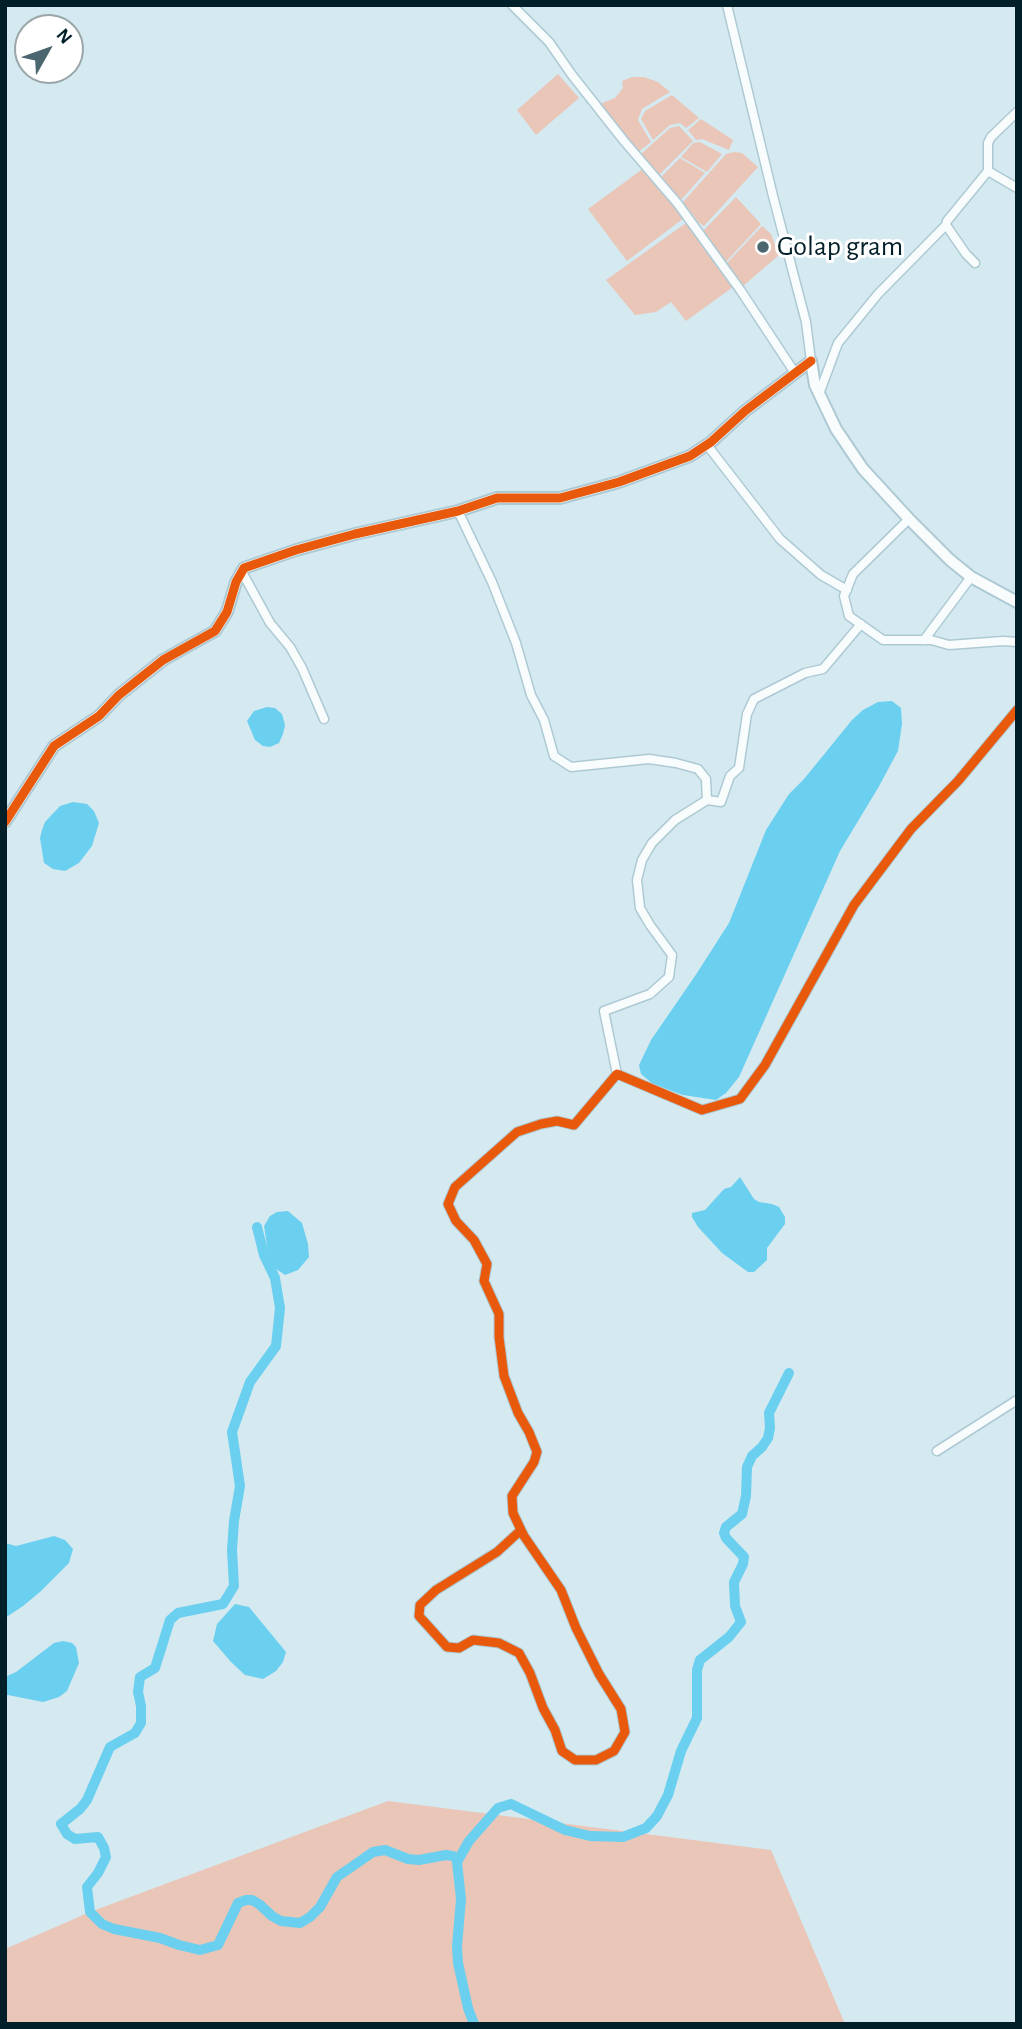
<!DOCTYPE html>
<style>
body{margin:0}
#map{position:relative;width:1022px;height:2029px;overflow:hidden;background:#d5e9f0;font-family:"Alegreya Sans",sans-serif}
canvas{display:block}
.frame{position:absolute;inset:0;border:7px solid #001f29;pointer-events:none}
.north{position:absolute;left:14px;top:14px;width:70px;height:70px;box-sizing:border-box;background:#fff;border:2px solid #99a5a9;border-radius:50%;rotate:50deg;font-size:19px;font-weight:700;line-height:28px;text-align:center;color:#001f29}
.north::after{content:'';display:block;margin:auto;width:24px;height:32px;background:#4b666f;clip-path:polygon(50% 0,100% 100%,50% 72%,0 100%)}
</style>
<div id="map">
<canvas width="1022" height="2029"></canvas>
<div class="frame"></div>
<div class="north">N</div>
</div>
<script>
const c = document.querySelector('canvas').getContext('2d');
c.lineJoin = 'round';
function paint(path, color) { c.fillStyle = color; c.fill(path, 'evenodd'); }
const shape = rows => new Path2D(rows.map(r => 'M' + r).join(''));
function strokePath(path, color, width, dash) { c.strokeStyle = color; c.lineWidth = width; c.lineCap = dash ? 'butt' : 'round'; c.setLineDash(dash || []); c.stroke(path); }
function label(font, color, halo, rows, align = 'center') {
  c.font = font + ' "Alegreya Sans",sans-serif'; c.lineWidth = 6; c.setLineDash([]); c.textBaseline = 'middle'; c.strokeStyle = halo; c.fillStyle = color; for (const [text, x, y, turn = 0] of rows) {
    c.save(); c.translate(x, y); c.rotate((+turn || 0) * Math.PI / 180); c.textAlign = isNaN(turn) ? turn : align; if (halo) c.strokeText(text, 0, 0); c.fillText(text, 0, 0); c.restore();
  }
}
const green = shape([
 [558,74,579,98,536,135,517,110],
 [632,77,644,77,658,82,670,92,642,109,638,120,651,142,638,152,600,104,615,98,623,88,622,81],
 [672,95,699,118,686,128,680,123,670,125,653,140,641,119,645,111],
 [701,119,733,140,729,150,702,139,696,140,688,130],
 [679,126,693,141,659,175,641,154,670,128],
 [700,142,722,154,707,172,681,157,693,143],
 [734,152,742,153,758,167,704,226,699,223,683,202,726,154],
 [680,158,705,173,681,200,661,177],
 [644,168,684,218,627,261,588,209],
 [736,197,761,224,725,263,702,232],
 [686,223,733,287,686,321,671,302,656,312,635,315,606,280],
 [762,226,771,234,779,255,742,287,726,264],
 [388,1801,771,1850,845,2024,5,2024,5,1949,90,1912]
]);
const water = shape([
 [892,701,901,708,902,724,898,751,878,788,840,851,739,1077,726,1093,716,1100,683,1095,653,1084,641,1074,639,1065,651,1040,695,976,729,923,766,830,789,794,804,779,852,720,863,710,878,702],
 [267,707,275,708,282,714,285,725,283,734,279,743,270,747,263,746,255,740,247,721,254,711],
 [73,802,87,804,94,811,99,823,92,846,79,863,65,871,53,869,44,863,40,838,42,830,45,822,60,806],
 [740,1177,754,1199,759,1202,772,1204,779,1207,785,1217,785,1224,767,1248,767,1260,754,1272,748,1272,722,1253,698,1227,692,1217,692,1213,705,1210,724,1189,731,1187],
 [288,1211,302,1223,308,1244,309,1257,298,1270,285,1275,273,1267,269,1259,264,1226,270,1216,277,1212],
 [54,1536,65,1540,73,1549,69,1563,40,1592,23,1606,5,1618,5,1543,16,1546],
 [235,1604,249,1607,286,1652,283,1662,276,1671,263,1679,245,1675,231,1662,213,1641,217,1624],
 [63,1641,72,1643,76,1647,79,1663,67,1691,59,1697,43,1702,8,1695,5,1696,5,1677,16,1672,54,1643]
]);
const canal = shape([
 [257,1227,264,1255,275,1278,280,1308,276,1346,250,1382,232,1432,240,1486,234,1521,232,1550,234,1586,223,1604,178,1613,170,1620,155,1668,140,1677,138,1692,141,1706,141,1723,135,1733,110,1747,87,1800,80,1809,61,1824,67,1834,75,1839,98,1837,104,1848,106,1857,98,1873,87,1887,90,1912,102,1924,114,1929,160,1938,179,1945,200,1950,218,1945,238,1903,246,1900,252,1900,259,1904,272,1916,281,1921,300,1923,310,1917,320,1907,337,1877,373,1852,385,1850,408,1859,419,1860,446,1855,453,1856,458,1861],
 [474,2024,468,2008,458,1963,457,1946,461,1899,457,1862,469,1841,498,1808,511,1804,565,1830,590,1836,623,1837,646,1828,657,1816,668,1795,681,1751,697,1718,697,1670,700,1660,729,1637,741,1622,735,1606,734,1582,743,1564,744,1557,726,1538,724,1533,726,1527,742,1514,746,1496,747,1467,752,1456,762,1447,768,1438,770,1428,769,1413,789,1373]
]);
const minor = shape([
 [512,5,549,42,572,75,624,141,678,204,741,291,795,373],
 [727,5,773,196,806,322,811,361],
 [988,171,988,143,991,137,1017,112],
 [975,263,966,254,946,225,947,221,988,171,1017,188],
 [819,394,838,343,878,294,946,225],
 [707,445,780,539,821,575,847,590],
 [458,511,492,582,516,643,531,695,544,720,554,756,571,767,649,759,676,763,698,769,706,779,707,800,675,820,652,843,642,860,637,880,640,908,650,925,672,955,669,977,650,994,604,1011,617,1074],
 [909,519,853,574,844,596,849,616,883,640,931,640,949,645,1003,641,1017,642],
 [242,572,270,623,290,647,302,668,324,719],
 [924,640,971,577],
 [707,800,721,802,730,776,739,768,747,714,754,699,805,673,823,669,861,624],
 [937,1451,1017,1400],
 [521,1530,497,1552,436,1590,420,1605,419,1616,447,1647,459,1648,473,1640,499,1643,519,1653,530,1673,543,1708,555,1730,562,1751,575,1760,596,1760,614,1751,625,1732,621,1709,599,1674,576,1628,561,1590,524,1536,521,1530,513,1513,512,1496,534,1462,537,1452,529,1432,518,1413,504,1376,499,1337,499,1314,484,1281,487,1264,474,1240,456,1221,448,1204,455,1187,517,1132,541,1124,557,1121,574,1125,617,1074,702,1110,740,1099,765,1065,854,905,911,829,958,781,1017,710]
]);
const tertiary = shape([
 [5,822,54,746,99,716,119,695,163,660,215,631,227,612,236,582,244,568,296,550,355,534,458,511,497,498,560,498,619,482,660,467,690,456,711,442,745,411,811,361,815,385,836,429,863,469,909,519,950,560,971,577,1017,602]
]);
const cycleway = shape([
 [5,822,54,746,99,716,119,695,163,660,215,631,227,612,236,582,244,568,296,550,355,534,458,511,497,498,560,498,619,482,660,467,690,456,711,442,745,411,811,361],
 [521,1530,497,1552,436,1590,420,1605,419,1616,447,1647,459,1648,473,1640,499,1643,519,1653,530,1673,543,1708,555,1730,562,1751,575,1760,596,1760,614,1751,625,1732,621,1709,599,1674,576,1628,561,1590,524,1536,521,1530,513,1513,512,1496,534,1462,537,1452,529,1432,518,1413,504,1376,499,1337,499,1314,484,1281,487,1264,474,1240,456,1221,448,1204,455,1187,517,1132,541,1124,557,1121,574,1125,617,1074,702,1110,740,1099,765,1065,854,905,911,829,958,781,1017,710]
]);
const markers = [
 [763,247,7,"#4b666f"]
];
const poiNames = [
 ["Golap gram",777,247]
];
paint(green, '#e9c6b8');
paint(water, '#6bd0ef');
strokePath(canal, '#6bd0ef', 10);
strokePath(minor, '#adcad4', 11);
strokePath(tertiary, '#adcad4', 14);
strokePath(minor, '#f9fcfd', 8);
strokePath(tertiary, '#f9fcfd', 10);
strokePath(cycleway, '#e8590c', 9);
for (const [x, y, r, color] of markers) { const dot = new Path2D(); dot.arc(x, y, r, 0, 2 * Math.PI); c.fillStyle = color; c.fill(dot); strokePath(dot, '#fff', 2.5); }
label('28px', '#001f29', '#fff', poiNames, 'left');
</script>
